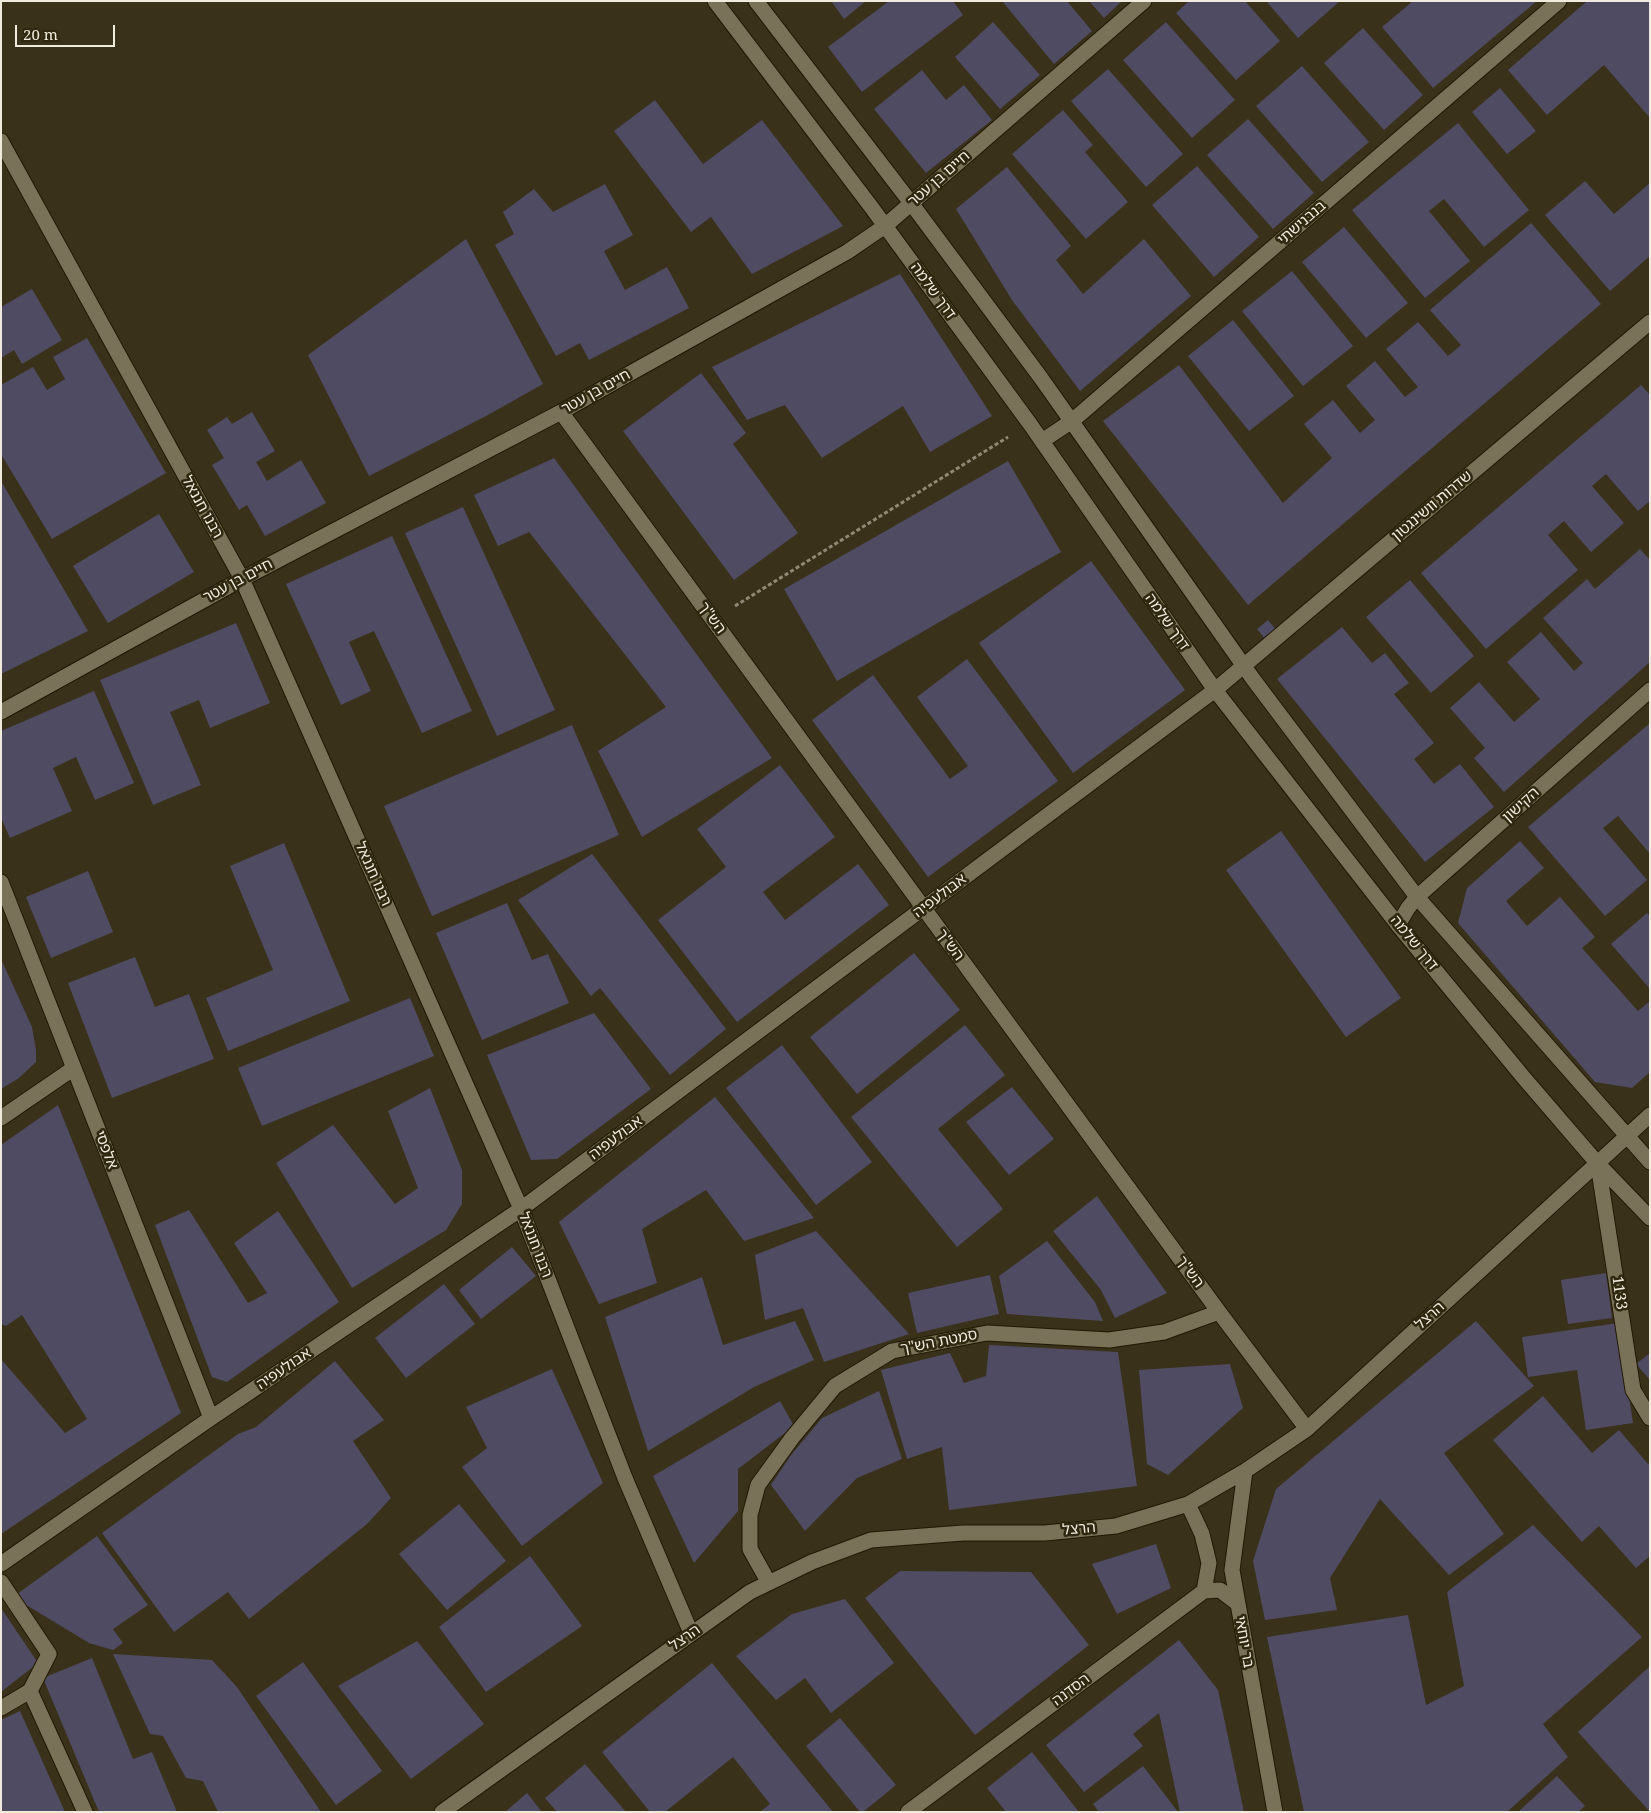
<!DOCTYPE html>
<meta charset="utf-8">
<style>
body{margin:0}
#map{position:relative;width:1651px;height:1813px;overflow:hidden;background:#39311a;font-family:"Noto Serif",serif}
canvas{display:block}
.frame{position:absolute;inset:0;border:2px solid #f0ebdd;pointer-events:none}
.scale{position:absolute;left:15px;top:25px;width:100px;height:22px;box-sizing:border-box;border:2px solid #f0ebdd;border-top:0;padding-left:6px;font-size:15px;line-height:18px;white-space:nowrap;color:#f0ebdd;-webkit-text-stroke:4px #2f2710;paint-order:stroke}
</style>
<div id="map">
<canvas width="1651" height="1813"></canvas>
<div class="frame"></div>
<div class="scale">20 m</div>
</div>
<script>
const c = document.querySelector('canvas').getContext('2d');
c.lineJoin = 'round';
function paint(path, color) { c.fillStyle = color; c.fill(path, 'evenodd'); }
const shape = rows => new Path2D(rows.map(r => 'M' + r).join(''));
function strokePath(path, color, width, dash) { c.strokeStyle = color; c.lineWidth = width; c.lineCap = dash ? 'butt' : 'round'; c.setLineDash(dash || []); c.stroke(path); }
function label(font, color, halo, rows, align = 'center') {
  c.font = font + ' "Noto Serif","Noto Sans Hebrew",serif'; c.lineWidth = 5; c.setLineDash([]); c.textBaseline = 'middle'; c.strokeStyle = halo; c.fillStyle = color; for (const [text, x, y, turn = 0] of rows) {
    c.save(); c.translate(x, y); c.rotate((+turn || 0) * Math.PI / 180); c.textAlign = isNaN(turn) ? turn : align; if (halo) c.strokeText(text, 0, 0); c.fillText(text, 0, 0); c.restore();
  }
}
const building = shape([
 [831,1,866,1,844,19],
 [889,1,953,1,963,15,862,92,828,47],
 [1002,1,1067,1,1092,31,1054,64],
 [1089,1,1122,1,1104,18],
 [1189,1,1245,1,1280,41,1236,80,1176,13],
 [1266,1,1340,1,1298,38],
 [1413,1,1537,1,1433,88,1382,27],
 [1587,1,1650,1,1650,118,1604,65,1547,115,1508,70],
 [993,22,1040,75,1000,109,955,57],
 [1166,22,1235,100,1192,138,1123,60],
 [1363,28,1423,95,1384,130,1324,63],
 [1302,66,1369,142,1322,182,1256,106],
 [1108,69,1183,154,1146,187,1071,101],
 [922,70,946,100,964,85,992,120,926,173,874,109],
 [1500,88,1536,131,1507,154,1472,112],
 [655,100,703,164,762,120,843,226,752,274,711,217,691,232,614,131],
 [1063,110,1093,145,1085,152,1128,202,1086,239,1012,154],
 [1248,119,1314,193,1273,229,1207,155],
 [1458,123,1529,210,1484,247,1444,199,1429,211,1470,261,1425,298,1352,210],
 [1197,166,1259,237,1214,277,1152,205],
 [1007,167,1071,246,1056,260,1083,294,1144,239,1191,296,1080,391,1012,300,956,209],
 [1585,181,1614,214,1650,183,1650,256,1610,291,1545,215],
 [605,184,633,235,604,251,625,290,667,267,689,308,589,360,580,343,556,356,495,245,514,234,503,212,534,189,553,212],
 [1531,223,1601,304,1248,605,1103,421,1179,365,1283,503,1332,458,1304,424,1333,400,1360,433,1375,420,1346,386,1375,361,1405,397,1418,387,1386,349,1418,322,1448,356,1461,345,1430,310],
 [1344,227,1408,303,1366,338,1302,262],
 [466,239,543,384,488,415,369,476,308,355],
 [1292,271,1353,346,1303,386,1242,311],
 [900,274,992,416,930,452,903,406,822,458,785,405,747,420,712,367],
 [32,289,62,340,22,364,14,350,1,358,1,307],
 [1233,320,1294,396,1249,431,1188,356],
 [87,338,166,473,52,539,1,454,1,385,33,367,47,390,65,379,53,357],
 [701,373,746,433,733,444,798,533,734,580,623,431],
 [1641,385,1650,395,1650,501,1638,511,1606,474,1592,486,1624,523,1591,552,1564,521,1548,535,1578,570,1486,649,1421,573],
 [252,412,275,451,256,462,267,481,301,460,326,503,265,536,247,505,239,510,212,465,224,458,207,430,227,417,232,424],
 [554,458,772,758,642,837,598,751,666,707,529,532,498,546,474,495],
 [1008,461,1061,552,837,681,784,589],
 [1,481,88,631,1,674],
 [463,507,555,710,497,736,405,533],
 [159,514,194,572,108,623,73,566],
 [392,536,472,711,422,733,374,631,349,642,371,691,341,705,286,584],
 [1640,549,1650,560,1650,662,1504,792,1474,758,1485,748,1450,708,1479,682,1514,722,1540,699,1507,662,1541,632,1574,671,1583,663,1543,618,1587,579,1595,589],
 [1091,561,1185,690,1073,773,979,643],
 [1410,580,1474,656,1431,693,1366,617],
 [1268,620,1277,631,1266,640,1257,629],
 [236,623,270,703,210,728,199,700,170,712,201,785,153,805,100,680],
 [1342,627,1372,663,1385,653,1409,683,1394,694,1434,743,1414,759,1434,784,1460,764,1494,807,1425,862,1277,679],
 [967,659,1058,781,928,877,812,720,873,675,950,779,968,766,917,697],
 [94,691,134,783,95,800,76,757,53,768,72,811,10,838,1,818,1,731],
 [1650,723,1650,854,1618,816,1603,828,1647,880,1605,916,1528,827],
 [572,725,619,835,432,916,384,806],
 [780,765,835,837,763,892,785,920,858,864,889,905,737,1022,658,920,726,867,697,829],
 [1281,831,1401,998,1346,1037,1226,870],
 [1520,841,1544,868,1506,901,1527,926,1560,897,1595,937,1582,948,1638,1011,1650,1001,1650,1072,1632,1088,1595,1082,1458,923,1467,888],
 [284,843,350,1001,228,1051,206,998,273,970,230,866],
 [592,854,726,1029,670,1075,600,988,591,996,518,900],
 [88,871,113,932,51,958,26,897],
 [507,903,532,960,548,954,569,1003,482,1040,436,933],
 [1647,913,1650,916,1650,989,1611,944],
 [914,953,960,1010,857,1094,810,1037],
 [135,957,155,1007,189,994,214,1059,112,1098,68,983],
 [1,959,32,1027,36,1050,36,1062,19,1078,1,1089],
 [410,998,434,1056,262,1126,238,1068],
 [594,1013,651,1089,557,1159,531,1160,487,1055],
 [965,1025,1005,1075,938,1129,1003,1209,957,1247,851,1117],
 [782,1045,872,1162,816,1205,726,1088],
 [1012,1087,1054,1139,1009,1175,966,1122],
 [430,1088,462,1170,462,1204,446,1230,352,1288,276,1163,333,1125,395,1204,418,1188,388,1111],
 [715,1097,814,1218,744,1241,706,1190,642,1229,657,1283,599,1304,559,1222],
 [58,1105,181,1413,1,1534,1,1359,65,1433,87,1419,22,1315,6,1326,1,1324,1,1145],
 [1097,1196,1167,1293,1115,1318,1101,1290,1053,1231],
 [189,1210,248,1303,267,1293,234,1243,278,1211,339,1302,227,1382,212,1377,155,1225],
 [816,1231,909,1334,824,1362,803,1308,765,1320,755,1255],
 [1047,1241,1095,1302,1103,1321,1007,1314,999,1276],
 [512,1247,536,1276,481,1319,459,1290],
 [1606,1273,1612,1318,1568,1324,1561,1280],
 [990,1275,999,1314,917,1333,908,1293],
 [702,1277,723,1345,795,1321,814,1360,754,1387,648,1451,605,1317],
 [444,1284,475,1324,406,1378,375,1338],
 [1476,1321,1534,1386,1444,1453,1504,1534,1449,1575,1380,1499,1330,1578,1337,1610,1265,1620,1253,1561,1276,1489],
 [1618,1323,1633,1423,1586,1430,1577,1370,1528,1377,1522,1337],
 [989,1345,1118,1352,1137,1486,949,1510,942,1447,907,1459,881,1370,950,1353,964,1383,986,1376],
 [1650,1353,1650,1380,1636,1364],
 [335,1361,384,1420,353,1441,391,1498,367,1524,249,1619,228,1592,174,1632,102,1533,238,1434,256,1427],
 [1230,1364,1243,1408,1168,1475,1147,1464,1139,1370],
 [552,1369,603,1483,522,1546,462,1467,487,1448,466,1407],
 [879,1391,902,1459,857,1478,805,1531,771,1485,791,1455,822,1418],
 [1543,1396,1592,1453,1619,1430,1648,1464,1650,1462,1650,1556,1636,1568,1599,1526,1582,1542,1493,1440],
 [780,1401,794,1426,738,1469,738,1511,694,1563,653,1476],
 [459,1504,506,1561,447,1610,399,1554],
 [1533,1525,1642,1637,1543,1724,1568,1757,1507,1812,1304,1812,1267,1637,1408,1615,1426,1705,1464,1686,1447,1592],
 [97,1536,148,1605,113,1629,123,1643,113,1650,89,1643,13,1597],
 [1156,1544,1171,1588,1117,1614,1092,1564],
 [530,1556,582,1626,486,1692,439,1627],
 [900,1571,1031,1572,1089,1645,975,1735,865,1598],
 [845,1599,894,1663,831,1713,805,1678,776,1700,736,1656,792,1614],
 [1,1608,38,1663,1,1692],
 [1179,1640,1218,1690,1244,1812,1180,1812,1159,1713,1133,1734,1143,1746,1084,1792,1046,1745],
 [417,1641,484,1724,411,1779,338,1686],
 [113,1654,212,1660,237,1687,321,1812,218,1812,203,1781,186,1778,163,1736,150,1734],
 [92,1658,133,1759,152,1752,177,1812,99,1812,43,1678],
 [303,1662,382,1771,336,1805,256,1696],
 [712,1663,833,1812,760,1812,770,1804,733,1757,665,1812,650,1812,602,1752],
 [1650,1666,1650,1812,1578,1732],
 [20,1711,65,1812,1,1812,1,1720],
 [840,1718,896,1785,863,1812,860,1812,806,1746],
 [1032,1752,1079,1812,1006,1812,987,1788],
 [585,1764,626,1812,557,1812,545,1798],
 [1143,1766,1178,1812,1099,1812,1093,1804],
 [1557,1776,1585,1806,1578,1812,1518,1812],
 [527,1793,542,1812,505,1812]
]);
const path = shape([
 [735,606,1008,437]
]);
const minor = shape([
 [715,1,872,208,1030,424,1215,690,1398,925,1524,1078,1598,1164,1650,1218],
 [756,1,911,203,1041,378,1253,679,1417,897,1650,1162],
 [1,141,242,579,521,1209,625,1478,691,1633],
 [561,412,1219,1312,1307,1429],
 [1042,441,1072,421,1559,1],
 [1,712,242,579,561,412,847,252,885,226,1144,1],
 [1,882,211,1418],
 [1398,925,1408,908,1417,897,1650,690],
 [1,1118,74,1068],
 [1598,1164,1633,1390,1650,1418],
 [1245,1471,1232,1570,1275,1812],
 [1188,1504,1202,1534,1209,1563,1204,1591],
 [1,1564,211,1418,521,1209,1215,690,1650,322],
 [1,1582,49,1654,30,1691,85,1812],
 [769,1583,750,1549,750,1515,758,1485,792,1438,835,1386,892,1351,987,1333,1109,1340,1164,1332,1219,1312],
 [1,1708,30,1691],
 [442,1812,750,1592,812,1562,871,1540,963,1533,1045,1533,1116,1526,1188,1504,1245,1471,1307,1429,1650,1115],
 [908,1812,1204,1591,1220,1590,1237,1603]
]);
const streetNames = [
 ["חיים בן עטר",939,179,-41],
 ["בנבנישתי",1302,223,-41],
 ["דרך שלמה",933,291,54],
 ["חיים בן עטר",596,392,-29],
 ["שדרות וושינגטון",1432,506,-40],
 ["רבנו חננאל",202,507,61],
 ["חיים בן עטר",238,581,-28],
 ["הש\"ך",712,618,54],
 ["דרך שלמה",1167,622,55],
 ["הקישון",1521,805,-42],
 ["רבנו חננאל",373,874,66],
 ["אבולעפיה",940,896,-37],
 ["דרך שלמה",1414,943,51],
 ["הש\"ך",950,945,54],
 ["אבולעפיה",616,1138,-37],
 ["אלפסי",106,1150,69],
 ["רבנו חננאל",535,1245,69],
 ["הש\"ך",1190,1272,54],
 ["1133",1619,1293,82],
 ["הרצל",1430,1316,-42],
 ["סמטת הש\"ך",939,1342,-11],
 ["אבולעפיה",284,1369,-34],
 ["הרצל",1079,1529,-5],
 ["הרצל",685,1638,-35],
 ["בר יוחאי",1244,1642,80],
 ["הסדנה",1071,1690,-37]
];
paint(building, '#4f4b62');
strokePath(minor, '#201903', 17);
strokePath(path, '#908976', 3, [4, 2.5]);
strokePath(minor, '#797158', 15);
label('15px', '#f0ebdd', '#2f2710', streetNames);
</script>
